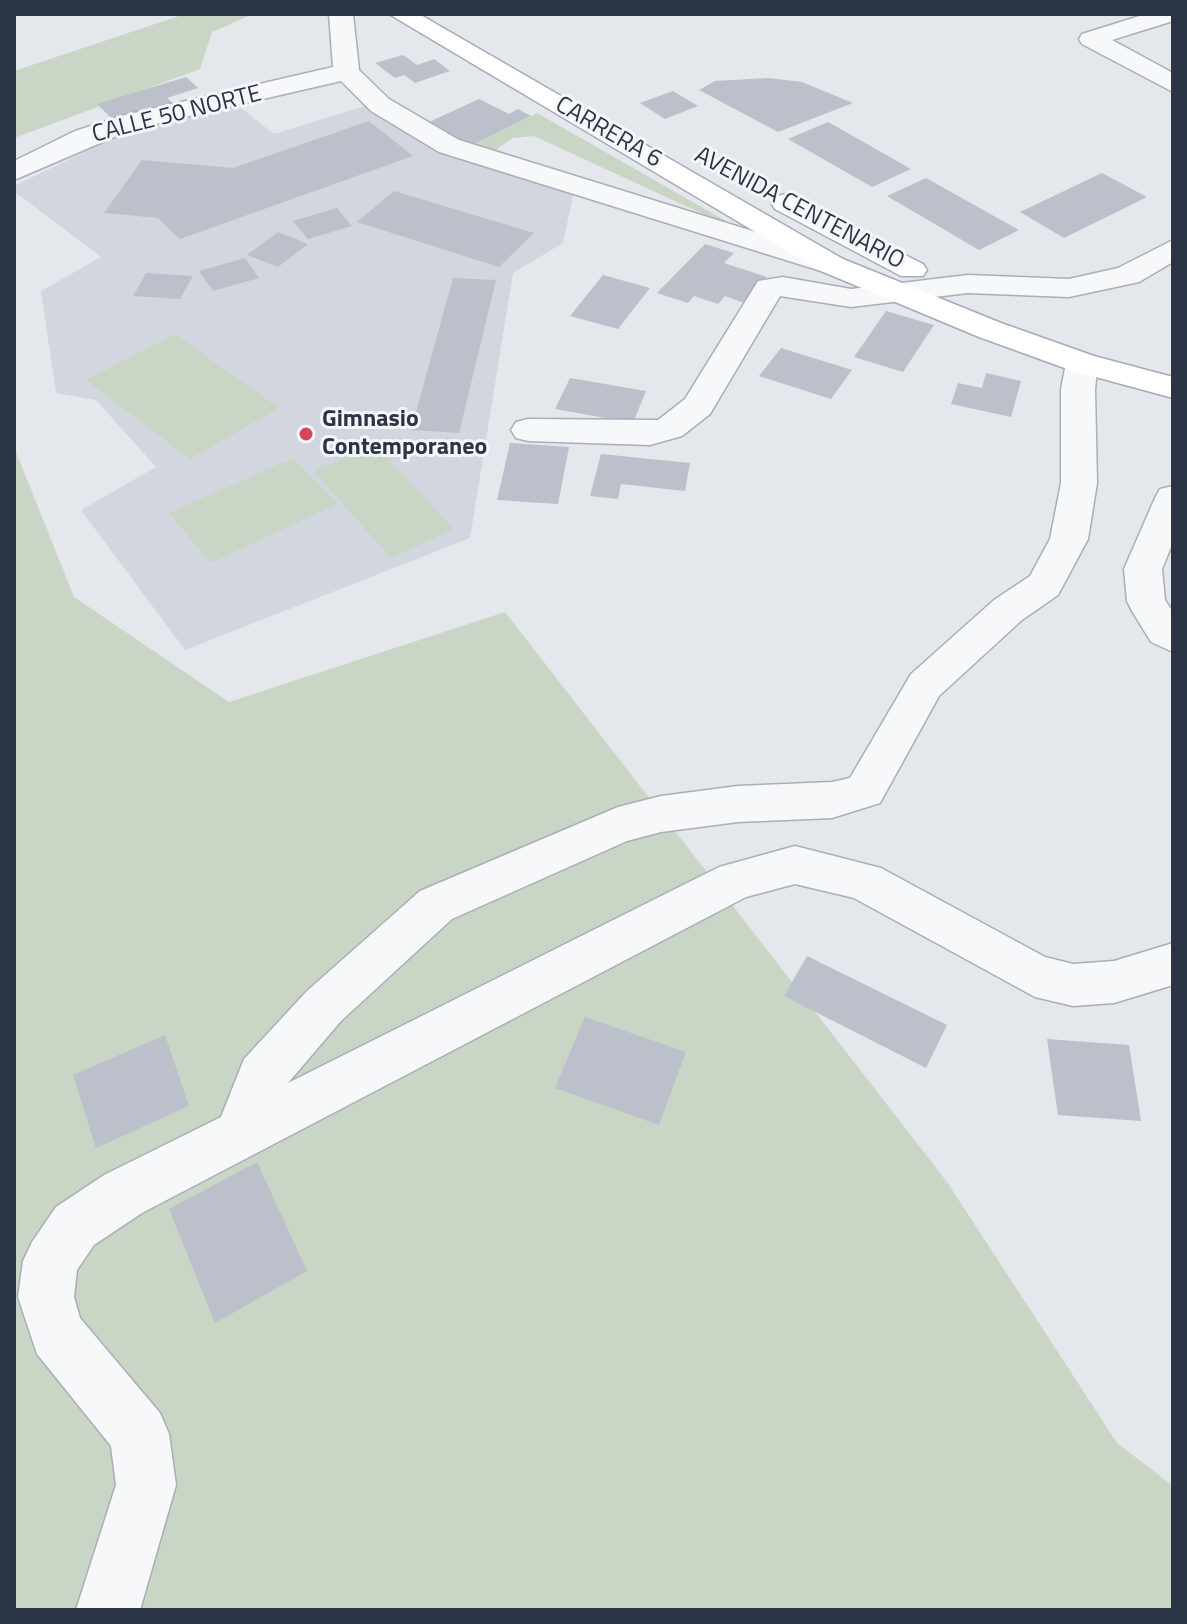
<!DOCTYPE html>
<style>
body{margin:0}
#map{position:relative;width:1187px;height:1624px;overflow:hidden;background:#e4e7ec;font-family:"Titillium Web",sans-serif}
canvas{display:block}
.frame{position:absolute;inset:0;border:16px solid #2b3445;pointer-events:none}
</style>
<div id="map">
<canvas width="1187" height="1624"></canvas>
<div class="frame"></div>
</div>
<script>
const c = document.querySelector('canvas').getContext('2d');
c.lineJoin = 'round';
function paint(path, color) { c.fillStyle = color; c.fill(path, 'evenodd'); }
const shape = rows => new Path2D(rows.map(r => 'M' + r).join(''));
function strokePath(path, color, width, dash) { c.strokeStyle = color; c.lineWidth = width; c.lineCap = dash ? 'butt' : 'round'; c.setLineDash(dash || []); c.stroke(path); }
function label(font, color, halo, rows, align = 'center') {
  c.font = font + ' "Titillium Web",sans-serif'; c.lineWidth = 6; c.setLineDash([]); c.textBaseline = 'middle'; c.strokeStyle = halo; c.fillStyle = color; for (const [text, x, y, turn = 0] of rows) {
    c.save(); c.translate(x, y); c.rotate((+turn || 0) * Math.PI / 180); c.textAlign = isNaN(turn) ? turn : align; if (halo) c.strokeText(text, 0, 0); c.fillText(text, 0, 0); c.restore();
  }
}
const built = shape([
 [236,104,274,134,365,106,437,152,574,191,563,243,513,273,470,538,185,650,81,510,156,467,96,400,56,393,41,291,101,257,14,191,14,186,140,125]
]);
const green = shape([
 [185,14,253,14,212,32,200,69,14,138,14,71],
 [537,113,747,233,713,226,703,214,534,136,512,138,492,153,470,146],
 [175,334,279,408,190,459,86,380],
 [375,445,454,529,391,558,314,471],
 [14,447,74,597,229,702,505,612,947,1182,1117,1443,1173,1486,1173,1610,14,1610],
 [293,458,337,504,211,563,169,513]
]);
const building = shape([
 [403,55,417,65,434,59,450,71,415,83,404,75,395,78,375,63],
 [186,77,198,88,167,98,173,103,115,122,97,104],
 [768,78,802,82,853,103,778,132,699,90,715,81],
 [673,91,698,106,665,119,640,103],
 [479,99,509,114,518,109,531,116,470,146,427,123],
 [369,121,413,156,180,239,158,218,104,213,142,160,233,168],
 [828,122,911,169,872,187,788,139],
 [1102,173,1147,197,1064,238,1020,212],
 [926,178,1019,230,979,250,887,196],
 [394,191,534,233,499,267,357,222],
 [337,208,352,226,308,239,293,221],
 [278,232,308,244,278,267,247,255],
 [705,244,734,253,724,263,767,277,744,303,725,296,718,304,694,296,688,303,657,293],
 [245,258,259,278,213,291,199,271],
 [146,273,193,276,180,299,133,296],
 [603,275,650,288,618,329,570,316],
 [453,278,496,280,459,433,411,430],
 [886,311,934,325,903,372,854,357],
 [781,348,852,370,831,399,759,376],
 [986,373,1021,381,1011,417,951,404,958,383,982,388],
 [570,378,646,391,633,423,555,409],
 [510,443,569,447,558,504,497,500],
 [601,454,690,463,685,491,621,484,618,499,590,496],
 [807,956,947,1025,926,1068,784,996],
 [585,1017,686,1052,659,1125,555,1088],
 [165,1035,189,1106,96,1148,73,1075],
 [1047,1039,1129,1045,1141,1121,1058,1115],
 [257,1162,307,1271,215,1323,169,1209]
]);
const minor = shape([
 [329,14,353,14,359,70,389,99,459,140,843,259,847,265,843,271,832,274,821,271,439,152,371,111,341,81,133,129,14,180,14,161,75,131,125,115,333,67,329,14],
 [1146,14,1173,14,1173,21,1112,40,1173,73,1173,92,1082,44,1079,39,1082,34,1146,14],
 [1173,240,1173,262,1139,282,1069,297,968,293,851,307,780,296,710,414,682,436,650,445,528,441,516,438,511,430,516,422,528,419,658,420,685,399,758,281,783,277,851,289,968,275,1069,279,1118,268,1173,240],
 [1082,353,1094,356,1098,363,1095,389,1097,483,1088,539,1058,595,1022,620,939,696,880,803,832,818,738,822,661,832,627,841,452,919,341,1021,288,1083,719,867,795,846,881,868,1045,957,1073,964,1114,961,1173,943,1173,985,1114,1003,1073,1006,1035,997,854,898,795,884,746,897,142,1213,94,1245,77,1270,74,1297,80,1318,160,1413,169,1434,176,1485,140,1610,76,1610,116,1485,111,1446,37,1354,18,1297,23,1261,32,1242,56,1207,104,1175,221,1117,244,1059,307,991,420,891,618,807,661,796,738,786,832,782,850,778,911,674,994,600,1030,576,1050,539,1061,483,1061,389,1066,363,1070,356,1082,353],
 [1173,486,1173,542,1162,569,1165,600,1173,612,1173,652,1151,642,1132,611,1127,601,1124,569,1155,498,1160,489,1173,486]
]);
const major = shape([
 [389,14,419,14,843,259,1001,323,1094,356,1173,377,1173,398,1070,370,979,337,821,271,389,14],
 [785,194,923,264,927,270,923,276,901,276,775,209,771,203,775,197,785,194]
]);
const markers = [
 [306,434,8,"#d1495b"]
];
const farStreetnames = [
 ["CALLE 50 NORTE",177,115,-14],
 ["CARRERA 6",608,133,30],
 ["AVENIDA CENTENARIO",799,209,28]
];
const farPoinames = [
 ["Gimnasio",322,420],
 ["Contemporaneo",322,448]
];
paint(built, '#d2d6de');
paint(green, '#c9d6c5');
paint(building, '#bbc0ca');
strokePath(minor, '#a9aeb7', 3);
strokePath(major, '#a3abb8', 3);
paint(minor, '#f7f8fa');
paint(major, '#fff');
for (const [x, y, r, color] of markers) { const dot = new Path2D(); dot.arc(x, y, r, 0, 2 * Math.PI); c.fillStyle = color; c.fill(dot); strokePath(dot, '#f4f6f9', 3); }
label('24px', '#2b3445', '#f4f6f9', farStreetnames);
label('bold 24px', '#2b3445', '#f4f6f9', farPoinames, 'left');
</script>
